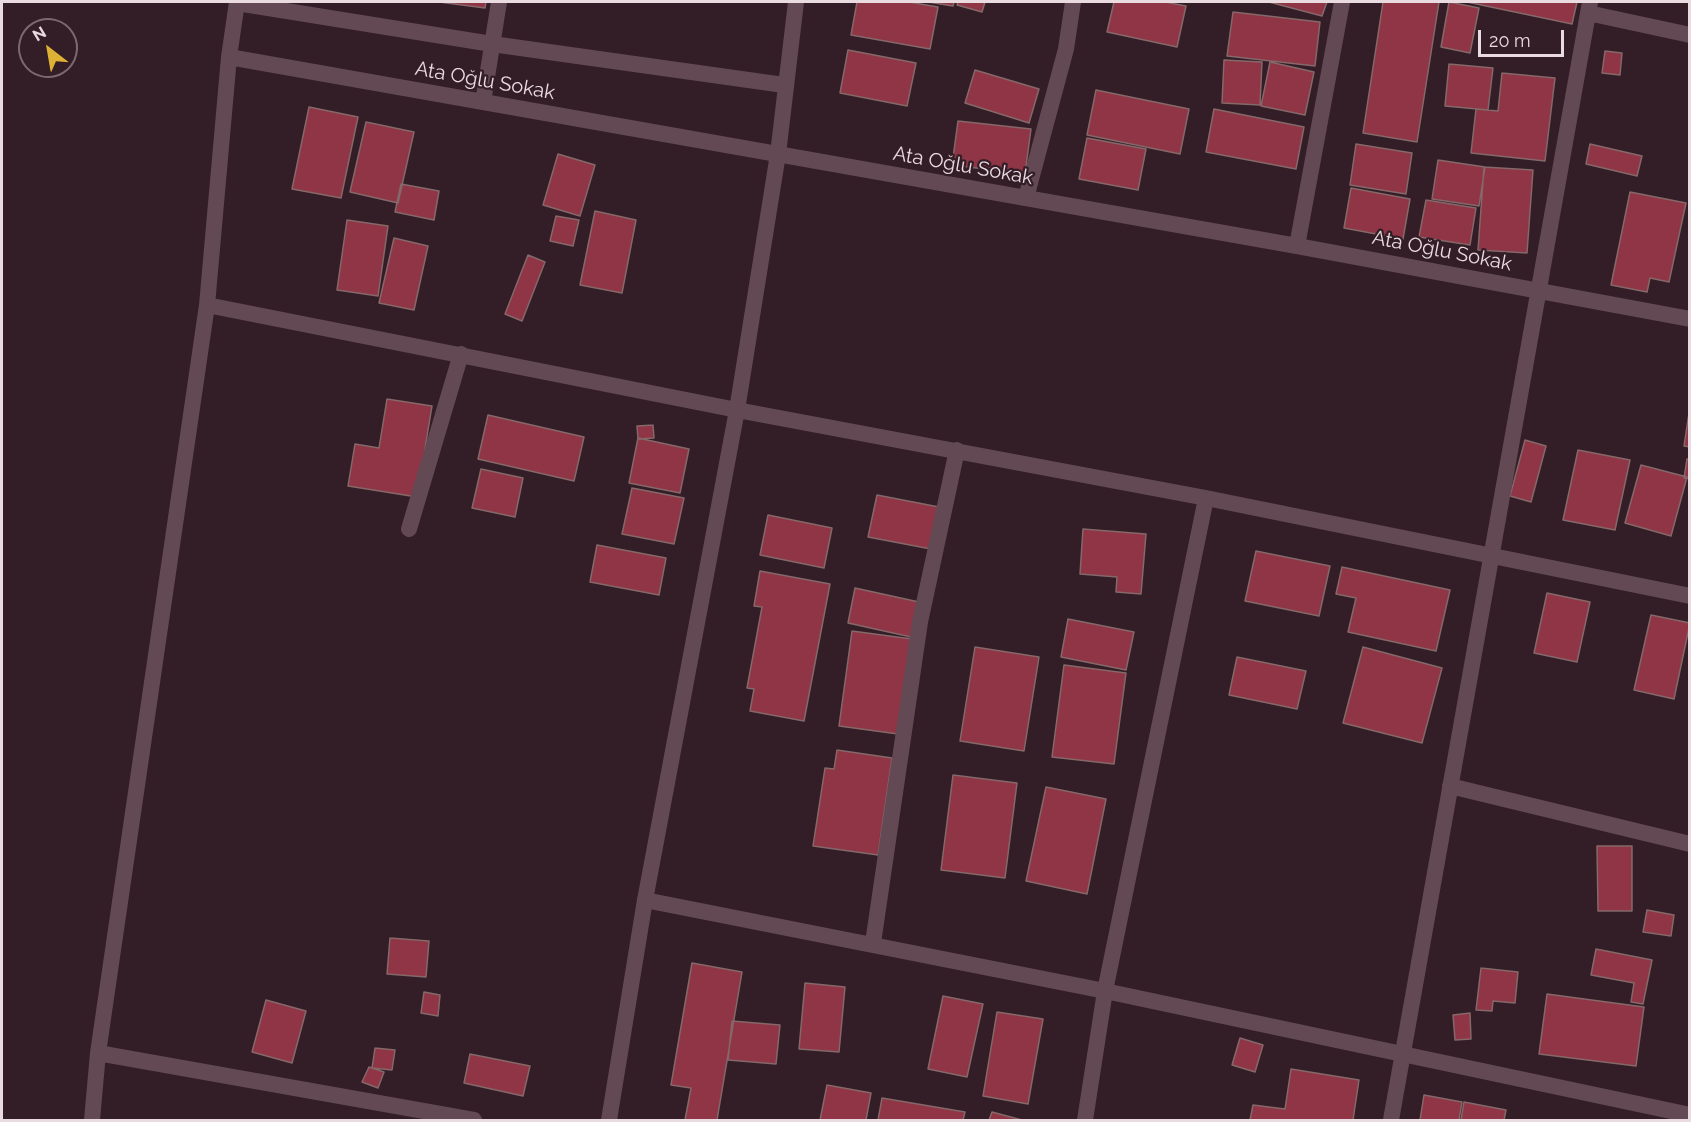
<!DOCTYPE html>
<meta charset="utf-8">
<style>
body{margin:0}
#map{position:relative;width:1691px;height:1122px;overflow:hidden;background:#331d26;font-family:Raleway,sans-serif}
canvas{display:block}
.frame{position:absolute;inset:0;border:3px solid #eadbe0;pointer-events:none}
.north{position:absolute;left:18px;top:18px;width:60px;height:60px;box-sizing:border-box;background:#331d26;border:2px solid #7c6970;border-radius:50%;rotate:329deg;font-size:16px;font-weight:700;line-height:24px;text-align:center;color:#eadbe0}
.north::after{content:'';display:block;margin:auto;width:21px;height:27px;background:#ddb133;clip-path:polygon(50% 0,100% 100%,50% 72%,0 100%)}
.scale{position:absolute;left:1478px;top:30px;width:86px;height:27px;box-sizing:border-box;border:3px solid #eadbe0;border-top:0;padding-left:8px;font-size:18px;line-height:21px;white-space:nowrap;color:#eadbe0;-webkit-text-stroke:4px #331d26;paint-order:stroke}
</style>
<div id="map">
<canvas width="1691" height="1122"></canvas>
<div class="frame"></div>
<div class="north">N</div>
<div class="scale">20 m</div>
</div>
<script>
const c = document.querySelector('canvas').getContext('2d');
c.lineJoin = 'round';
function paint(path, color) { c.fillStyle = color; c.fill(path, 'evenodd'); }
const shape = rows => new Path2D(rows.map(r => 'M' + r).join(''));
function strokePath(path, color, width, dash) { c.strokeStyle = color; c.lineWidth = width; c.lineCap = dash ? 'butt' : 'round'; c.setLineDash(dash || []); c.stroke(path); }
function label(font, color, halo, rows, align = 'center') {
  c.font = font + ' Raleway,sans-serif'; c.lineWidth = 4.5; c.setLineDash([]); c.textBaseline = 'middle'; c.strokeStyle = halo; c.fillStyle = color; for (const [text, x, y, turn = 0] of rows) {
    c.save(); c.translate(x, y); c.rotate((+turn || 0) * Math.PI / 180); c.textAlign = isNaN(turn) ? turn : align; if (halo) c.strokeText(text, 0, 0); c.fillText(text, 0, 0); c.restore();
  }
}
const building = shape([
 [439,2,486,2,485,8,439,2],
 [857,2,909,2,938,7,930,49,851,35,857,2],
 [928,2,954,2,953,6,928,2],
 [958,2,985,2,982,12,957,5,958,2],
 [1114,2,1165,2,1186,6,1177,47,1107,32,1114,2],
 [1269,2,1327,2,1322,16,1269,2],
 [1383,2,1439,2,1417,142,1363,133,1383,2],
 [1449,2,1479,8,1470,53,1441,47,1449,2],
 [1467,2,1577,2,1572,24,1467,2],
 [1233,12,1320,22,1315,66,1227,56,1233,12],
 [848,50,916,63,907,106,840,93,848,50],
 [1605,51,1622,53,1620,75,1602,73,1605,51],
 [1224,60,1262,62,1260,105,1222,103,1224,60],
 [1270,62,1314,72,1305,115,1261,106,1270,62],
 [1449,64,1493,68,1488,110,1445,106,1449,64],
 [975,70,1039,89,1029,123,965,103,975,70],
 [1502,73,1555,78,1545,161,1471,153,1476,109,1498,111,1502,73],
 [1096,90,1189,109,1180,154,1087,135,1096,90],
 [309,107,358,117,341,198,292,189,309,107],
 [1214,109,1304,127,1296,169,1206,152,1214,109],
 [958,121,1031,129,1025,174,952,165,958,121],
 [366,122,414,132,398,203,350,192,366,122],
 [1087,138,1146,149,1138,190,1079,179,1087,138],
 [1356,144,1412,153,1406,194,1350,185,1356,144],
 [1590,144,1642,156,1637,176,1586,164,1590,144],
 [558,154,595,165,580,216,543,205,558,154],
 [1438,160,1485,167,1479,206,1432,199,1438,160],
 [1484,167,1533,170,1527,253,1478,250,1484,167],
 [401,184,439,191,434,220,395,212,401,184],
 [1351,188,1410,199,1403,239,1344,228,1351,188],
 [1630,192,1686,203,1669,282,1650,278,1647,292,1611,285,1630,192],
 [1426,200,1476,208,1470,245,1419,237,1426,200],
 [595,211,636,220,622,293,580,285,595,211],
 [556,216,579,220,573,246,550,241,556,216],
 [347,220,388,226,378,296,337,290,347,220],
 [394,238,428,246,414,310,379,303,394,238],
 [528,255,545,262,522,321,505,314,528,255],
 [387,399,432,406,417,497,348,486,355,444,379,448,387,399],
 [1689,413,1690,413,1690,447,1684,446,1689,413],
 [488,415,584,437,574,481,478,459,488,415],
 [653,425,654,438,638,439,637,426,653,425],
 [638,438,689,449,680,493,629,483,638,438],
 [1525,440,1546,446,1531,502,1510,496,1525,440],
 [1578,450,1630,460,1615,530,1563,520,1578,450],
 [1687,459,1690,459,1690,479,1684,478,1687,459],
 [1641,465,1687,477,1671,536,1625,523,1641,465],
 [481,469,523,478,515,517,472,508,481,469],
 [632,488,684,498,674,544,622,534,632,488],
 [877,495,939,507,931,549,868,537,877,495],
 [768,515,832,528,824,568,760,555,768,515],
 [1083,529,1146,534,1141,594,1116,592,1117,577,1080,574,1083,529],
 [597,545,666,558,659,595,590,582,597,545],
 [1256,551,1330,566,1319,616,1245,601,1256,551],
 [1342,567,1450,590,1436,651,1348,632,1356,598,1336,594,1342,567],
 [760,571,830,584,804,721,750,711,754,689,747,688,762,607,754,606,760,571],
 [855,588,919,602,911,637,848,623,855,588],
 [1547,593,1590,602,1577,662,1534,653,1547,593],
 [1651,615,1690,623,1674,699,1634,690,1651,615],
 [1068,619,1134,632,1126,670,1061,657,1068,619],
 [852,631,912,639,898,734,839,726,852,631],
 [975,647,1039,657,1024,751,960,741,975,647],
 [1363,647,1442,668,1422,743,1343,723,1363,647],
 [1237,657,1306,671,1297,709,1229,695,1237,657],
 [1064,665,1126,673,1114,764,1052,757,1064,665],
 [837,750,892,758,878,855,813,846,825,768,834,769,837,750],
 [953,775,1017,783,1005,878,941,870,953,775],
 [1046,787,1106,799,1087,894,1026,881,1046,787],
 [1597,846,1632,846,1632,911,1598,911,1597,846],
 [1647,910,1674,915,1671,936,1643,932,1647,910],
 [390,938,429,941,426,977,387,974,390,938],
 [1596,949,1652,960,1643,1004,1631,1002,1634,983,1591,975,1596,949],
 [692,963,742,972,717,1120,685,1120,691,1088,671,1085,692,963],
 [1481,968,1518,972,1515,1003,1493,1001,1492,1011,1476,1010,1481,968],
 [805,983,845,987,839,1052,799,1049,805,983],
 [424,992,440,995,438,1016,421,1013,424,992],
 [1547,994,1644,1007,1636,1066,1539,1054,1547,994],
 [943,996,983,1004,967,1077,928,1069,943,996],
 [266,1000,306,1011,292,1063,252,1052,266,1000],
 [997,1012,1043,1019,1028,1104,983,1096,997,1012],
 [1470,1013,1471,1039,1455,1040,1453,1015,1470,1013],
 [732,1021,780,1025,776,1064,728,1060,732,1021],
 [1240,1038,1263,1045,1255,1072,1232,1065,1240,1038],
 [375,1048,395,1050,392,1070,372,1068,375,1048],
 [470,1054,530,1066,523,1096,464,1083,470,1054],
 [369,1067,384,1072,378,1088,362,1082,369,1067],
 [1291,1069,1359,1080,1353,1120,1250,1120,1253,1105,1285,1109,1291,1069],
 [827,1085,871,1093,866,1120,820,1120,827,1085],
 [1424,1095,1462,1102,1459,1120,1420,1120,1424,1095],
 [882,1098,965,1112,963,1120,878,1120,882,1098],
 [1464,1102,1506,1110,1504,1120,1461,1120,1464,1102],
 [992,1112,1022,1120,989,1120,992,1112]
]);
const minor = shape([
 [237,3,492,44,784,85],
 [1588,13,1690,35],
 [229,57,1297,246,1690,319],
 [483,102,499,2],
 [1026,198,1066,49,1073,2],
 [1297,246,1342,2],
 [207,305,737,410,1206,498,1690,596],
 [409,529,461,354],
 [1450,786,1690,844],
 [645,900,1105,991,1690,1115],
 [873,943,920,622,957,450],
 [98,1053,474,1120],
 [92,1120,98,1053,207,305,229,57,237,2],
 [1085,1120,1105,991,1206,498],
 [1391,1120,1590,2]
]);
const tertiary = shape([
 [609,1120,645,900,737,410,778,154,796,2]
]);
const streetNames = [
 ["Ata Oğlu Sokak",485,81,10],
 ["Ata Oğlu Sokak",963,166,10],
 ["Ata Oğlu Sokak",1442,251,11]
];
paint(building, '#8f3545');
strokePath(building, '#85686a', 1.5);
strokePath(minor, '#624953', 16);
strokePath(tertiary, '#624953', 16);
label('20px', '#eadbe0', '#331d26', streetNames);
</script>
